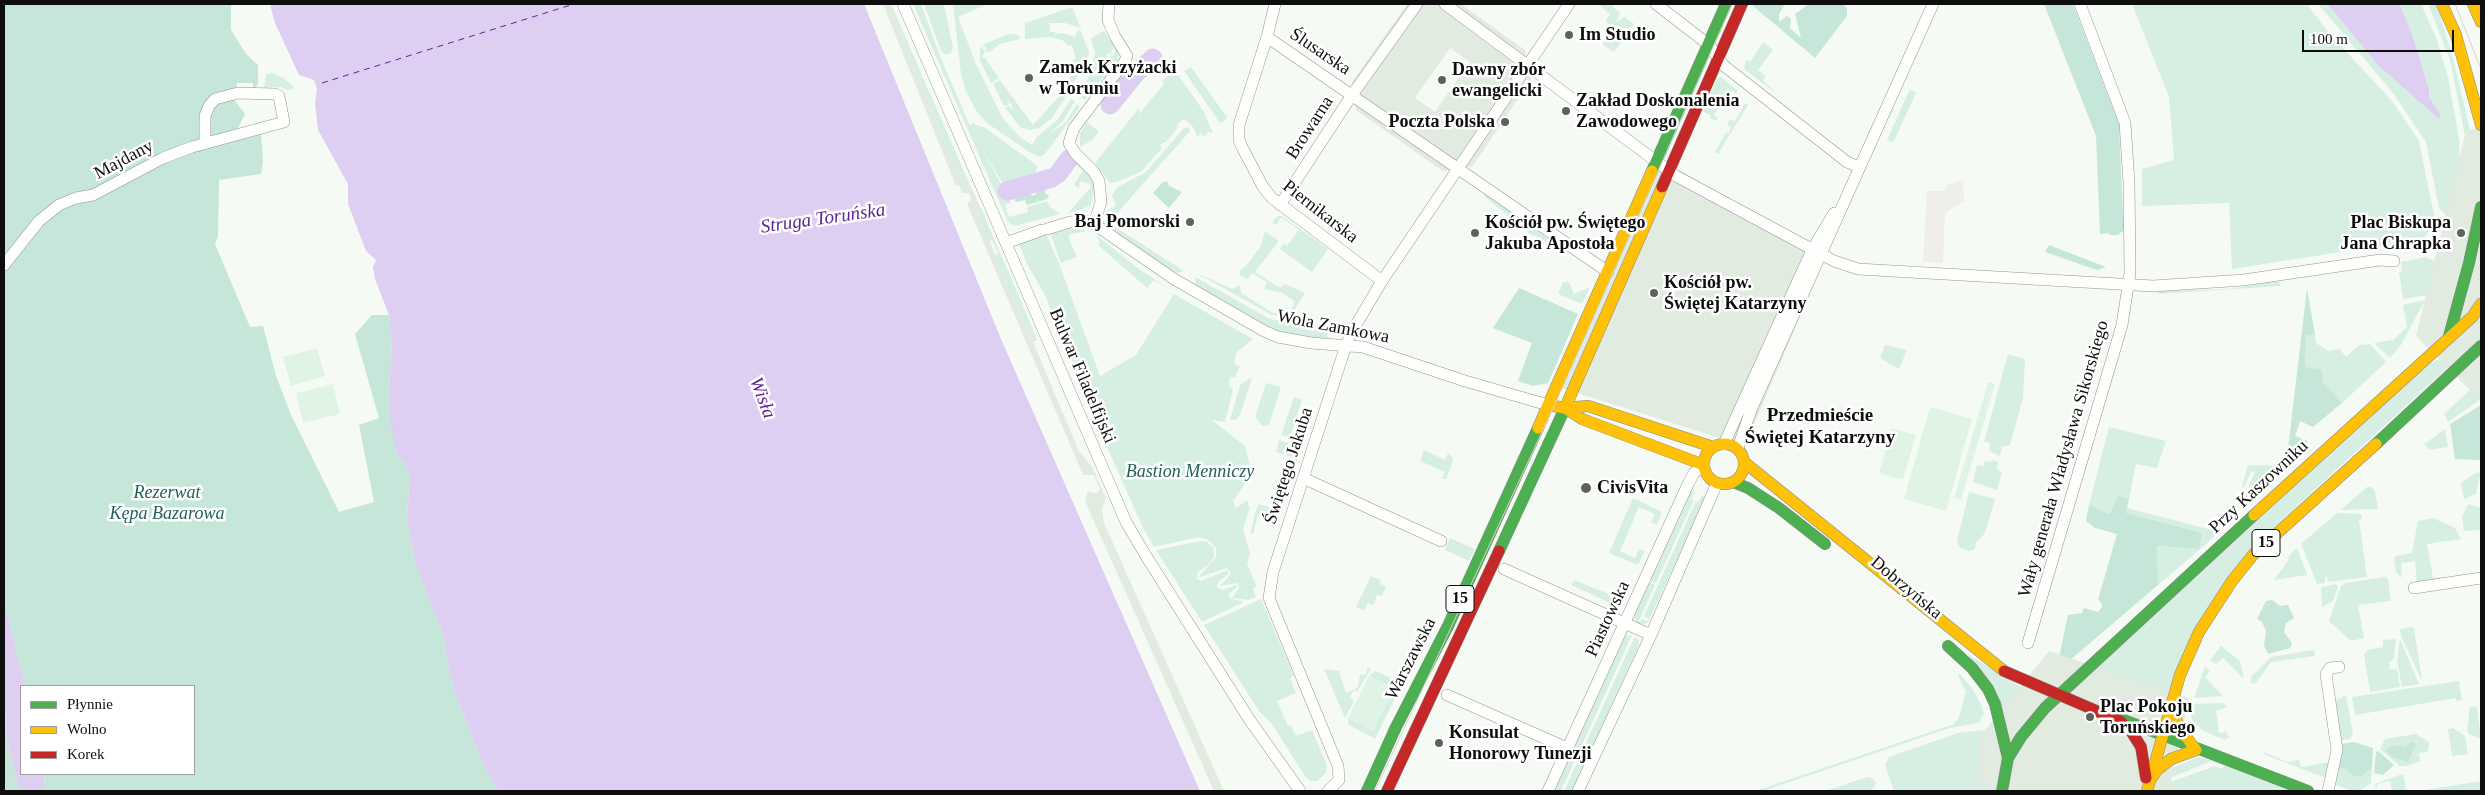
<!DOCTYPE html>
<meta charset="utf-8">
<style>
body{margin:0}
#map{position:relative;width:2485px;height:795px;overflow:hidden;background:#f5fbf4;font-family:Georgia,serif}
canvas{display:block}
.frame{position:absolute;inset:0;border:5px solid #0e0e0e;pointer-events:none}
.legend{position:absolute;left:20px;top:685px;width:175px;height:90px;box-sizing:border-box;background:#fff;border:1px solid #9f9f9f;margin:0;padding:6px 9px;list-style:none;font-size:15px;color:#0e0e0e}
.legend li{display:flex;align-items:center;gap:10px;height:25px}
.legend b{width:25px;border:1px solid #9f9f9f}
.scale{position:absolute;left:2302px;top:30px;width:152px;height:22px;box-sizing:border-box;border:2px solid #0e0e0e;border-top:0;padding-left:6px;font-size:15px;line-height:18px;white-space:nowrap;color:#0e0e0e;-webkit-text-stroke:4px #fff;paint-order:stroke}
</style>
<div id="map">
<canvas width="2485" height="795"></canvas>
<div class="frame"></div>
<ul class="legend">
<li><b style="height:6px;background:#4caf50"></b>Płynnie</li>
<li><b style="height:6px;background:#ffc107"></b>Wolno</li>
<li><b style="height:6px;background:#c62828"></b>Korek</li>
</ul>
<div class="scale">100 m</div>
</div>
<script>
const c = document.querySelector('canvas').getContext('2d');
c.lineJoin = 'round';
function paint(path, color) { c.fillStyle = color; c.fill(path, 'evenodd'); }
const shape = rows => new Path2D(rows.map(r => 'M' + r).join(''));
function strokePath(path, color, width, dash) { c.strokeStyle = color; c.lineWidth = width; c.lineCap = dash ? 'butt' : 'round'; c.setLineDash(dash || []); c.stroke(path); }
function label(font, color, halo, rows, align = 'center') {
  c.font = font + ' Georgia,serif'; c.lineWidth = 5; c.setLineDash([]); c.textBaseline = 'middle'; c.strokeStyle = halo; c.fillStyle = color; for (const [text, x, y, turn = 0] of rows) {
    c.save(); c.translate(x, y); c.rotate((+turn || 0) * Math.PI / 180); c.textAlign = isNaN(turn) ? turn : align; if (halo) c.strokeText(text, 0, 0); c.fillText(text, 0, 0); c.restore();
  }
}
const industrial = shape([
 [1963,180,1964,201,1945,213,1943,263,1923,262,1927,191,1945,191,1946,185]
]);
const green = shape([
 [889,4,891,4,970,185,958,174],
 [913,4,921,4,940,56,970,126,972,123,985,128,1038,166,1034,176,1030,180,1004,186,982,148,1011,203,1005,205,1009,217,1028,212,1027,207,1047,201,1050,207,1060,214,1015,226,1008,222],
 [924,4,944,5,953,47,951,53,946,55,941,51],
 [953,4,988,4,958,17,976,64,1003,119,1021,138,1032,145,1037,137,1057,120,1071,99,1075,101,1063,121,1047,136,1066,122,1077,104,1080,107,1044,155,1039,157,1029,152,987,123,977,112,966,92,961,74],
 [1601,4,1610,4,1620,13,1616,22,1625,17,1634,24,1628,31,1622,27,1616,36,1623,40,1614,52,1602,44,1613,31,1606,21,1610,14,1600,6],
 [2132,4,2307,4,2328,32,2392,101,2419,141,2435,220,2424,239,2232,269,2229,203,2142,206,2142,169,2174,160,2169,97],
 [2318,4,2421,4,2437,40,2448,77,2459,139,2460,164,2449,218,2439,208,2426,142,2393,93],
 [2428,4,2436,4,2440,14,2454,62,2478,163,2466,159,2465,136,2450,60],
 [1072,7,1081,28,1065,23,1049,23,1051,31,1048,32,1055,32,1056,37,1056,34,1062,33,1075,37,1078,30,1081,31,1089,52,1088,62,1082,65,1071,89,1067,86,1074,67,1072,65,1073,60,1076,59,1072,45,1069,46,1062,40,1050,37,1025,39,1025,23],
 [1104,31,1114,46,1111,54,1108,53,1101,73,1091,70,1095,53,1091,38],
 [1008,34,1019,35,1020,39,1000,44,988,53,985,46,982,48,988,53,985,52,982,56,981,53,982,57,985,58,999,78,991,83,980,60,980,49,985,44],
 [1763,42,1773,50,1758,70,1766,76,1763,80,1777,94,1744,69,1746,59,1750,62],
 [1116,46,1119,53,1117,60,1085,100,1081,97,1090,73,1102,75,1110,55,1113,56],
 [1191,67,1227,117,1226,120,1220,123,1184,71],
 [1174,69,1204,112,1213,133,1207,132,1207,135,1203,136,1201,133,1197,137,1194,128,1184,119,1178,124,1177,129,1166,142,1161,144,1160,146,1162,148,1142,171,1120,181,1110,183,1095,163,1139,108,1139,114,1164,84,1162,81],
 [272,73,285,79,295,88,287,90,281,87,264,88,266,74],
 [1721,77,1738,91,1736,93,1729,90,1714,115,1718,118,1716,121,1710,118,1711,115,1703,112,1717,79],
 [1000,80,1033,125,1064,91,1068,94,1051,119,1039,128,1030,130,1020,127,1007,110,1005,108,1009,106,1013,110,1011,105,1013,103,1010,104,1007,99,1009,105,1004,106,993,84],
 [1910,89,1916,93,1893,143,1887,140],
 [1745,103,1748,105,1718,154,1715,152,1726,132,1729,133,1731,128,1727,125,1730,119,1735,121],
 [1087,122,1099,132,1092,140,1080,147,1080,133],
 [1188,127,1191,130,1112,219,1107,215,1108,210,1116,206,1112,196,1116,188,1146,172,1184,128],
 [1065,155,1078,162,1094,178,1095,189,1090,206,1067,214,1091,187,1090,184,1080,181,1079,189,1074,184,1083,171,1075,164,1062,179,1056,180,1061,159],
 [1486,193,1556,245,1555,246,1529,233,1484,196],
 [980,206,1032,327,1027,329,995,255,998,253,992,240,989,241,978,214],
 [1279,216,1282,216,1328,249,1312,272,1280,249,1284,244,1287,246,1299,230,1281,217,1276,225,1273,224,1274,219],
 [1102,221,1106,221,1184,271,1178,273,1158,263,1108,229],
 [1073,225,1083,228,1085,232,1070,234,1069,239,1077,257,1061,263,1049,230],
 [1045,231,1060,266,1100,376,1136,355,1174,294,1253,339,1237,352,1235,357,1234,364,1240,366,1235,377,1230,378,1229,385,1233,390,1225,422,1212,420,1245,446,1252,474,1233,501,1236,508,1246,501,1249,502,1248,505,1250,508,1243,529,1250,554,1247,564,1257,587,1253,588,1256,597,1248,600,1232,598,1239,588,1238,583,1220,586,1231,574,1227,568,1198,578,1216,557,1216,548,1208,540,1199,537,1154,547,1143,528,1097,424,1045,295,1027,264,1018,241],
 [1265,231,1279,241,1255,272,1277,286,1281,287,1285,284,1305,293,1290,317,1272,315,1196,273,1233,289,1240,285,1241,293,1273,313,1287,316,1295,302,1283,293,1264,289,1267,282,1252,273,1248,279,1240,275,1239,271,1246,266,1261,246],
 [1096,235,1139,269,1174,292,1154,280,1147,288,1098,245,1100,242],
 [2426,257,2444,266,2428,295,2403,299,2399,272,2402,272,2401,262],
 [1195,277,1270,319,1321,328,1327,333,1328,339,1301,338,1270,329,1196,287],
 [2280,281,2280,286,2158,294,2159,291,2227,289],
 [1563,282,1569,282,1574,294,1590,287,1582,304,1558,294],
 [2425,300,2401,345,2390,358,2374,343,2393,340,2407,327,2403,305],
 [2306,335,2315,335,2316,343,2328,351,2340,349,2346,357,2359,345,2370,344,2386,362,2342,403,2305,367],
 [2480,338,2263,537,2165,696,2087,677,2427,365],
 [1885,345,1907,350,1899,369,1880,358],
 [2008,354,2025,359,2023,398,2010,445,2002,447,2000,456,1989,451,1990,443,1984,442],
 [1250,378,1252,378,1240,415,1236,420,1230,420,1240,385],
 [1266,383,1281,387,1269,425,1262,426,1255,417],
 [2473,387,2481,399,2448,422,2444,414],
 [1294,397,1302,400,1290,437,1281,435],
 [2109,427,2166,441,2157,468,2136,464,2129,499,2118,496,2110,514,2089,505],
 [2445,429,2448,447,2430,450,2424,444],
 [1279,440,1288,443,1285,451,1299,456,1274,527,1270,526,1272,520,1258,515,1253,534,1250,533,1258,504,1277,509,1286,482,1285,481,1292,457,1276,452],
 [1424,450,1445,460,1448,453,1452,457,1453,461,1446,479,1442,479,1445,472,1420,461],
 [1993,460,1998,462,1997,468,2002,473,1997,490,1973,482,1977,465,1984,466,1985,461,1991,462],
 [2248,465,2286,466,2245,508,2240,507,2255,472,2251,471,2244,488,2242,486],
 [2481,472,2476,494,2464,499,2461,483,2475,473],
 [2367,487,2371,487,2375,491,2378,509,2341,510],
 [1690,490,1695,492,1691,499,1694,500,1656,583,1650,581,1649,583,1655,585,1638,623,1642,619,1648,621,1649,619,1644,616,1696,501,1699,502,1702,495,1706,497,1649,620,1648,622,1645,624,1640,625,1636,622,1634,614],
 [1969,492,1995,499,1985,533,1976,542,1975,549,1969,551,1959,547,1957,541],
 [1633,498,1662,512,1657,525,1651,522,1655,514,1639,507,1620,551,1635,558,1639,549,1645,551,1638,565,1609,553],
 [2468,504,2481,508,2481,530,2464,531,2462,517],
 [2127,508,2220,532,2158,585,2157,546,2199,549,2126,513],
 [2337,513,2361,514,2362,519,2359,520,2367,577,2328,582,2326,573,2325,583,2317,584,2301,544],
 [2433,518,2455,528,2461,539,2427,544,2433,578,2448,577,2449,580,2417,584,2415,561,2401,563,2402,578,2396,572,2394,559,2395,556,2412,553,2418,521],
 [1450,538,1475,549,1469,561,1445,550],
 [1201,541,1207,542,1213,547,1214,556,1210,563,1197,573,1197,579,1201,581,1227,570,1229,574,1218,582,1217,587,1223,590,1236,585,1237,587,1229,594,1229,598,1244,602,1202,622,1156,550],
 [2297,548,2307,575,2274,580,2288,561,2289,555],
 [1371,576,1381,580,1380,584,1386,586,1382,596,1377,595,1373,605,1368,603,1364,611,1356,607],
 [2384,577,2388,579,2391,601,2358,605,2364,638,2351,641,2329,621,2341,586,2345,583],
 [1574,580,1619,598,1627,582,1631,582,1619,607,1571,585],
 [2336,584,2338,587,2333,601,2322,607,2321,587],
 [1261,599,1294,676,1290,678,1296,693,1277,701,1288,726,1291,725,1296,736,1312,730,1327,765,1326,773,1317,781,1311,781,1306,778,1272,724,1259,711,1204,625],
 [2412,627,2414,628,2422,681,2401,636,2400,629],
 [1632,635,1561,791,1554,791,1623,640,1626,636],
 [1635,636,1639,641,1638,647,1572,791,1564,791],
 [2396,639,2394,659,2389,662,2390,670,2397,669,2400,687,2370,692,2364,654,2368,650,2383,647,2383,640],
 [2400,639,2419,684,2402,687,2397,660],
 [2221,646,2240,661,2244,679,2223,658,2216,664,2210,660],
 [2314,650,2315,656,2271,662,2255,684,2251,683,2251,677,2271,657],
 [1969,655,2024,689,2004,714],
 [1406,662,1411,665,1375,739,1348,724,1348,718,1373,730,1394,688,1369,676,1375,671,1396,680],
 [1368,667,1371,669,1357,692,1354,690,1350,697,1354,701,1345,718,1324,669,1339,671,1346,693,1358,687,1360,674,1365,675],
 [2205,667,2210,671,2205,677,2223,696,2194,698],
 [1960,674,1974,691,1982,707,1984,713,1979,723,1950,728,1763,791,1755,791,1954,724,1959,717,1966,692,1958,676],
 [2459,681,2462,700,2456,701,2456,698,2355,715,2352,697],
 [2346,695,2353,734,2350,739,2340,740,2334,701],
 [2223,703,2227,707,2216,711,2219,733,2226,732,2229,737,2225,740,2203,731,2193,721,2190,712,2191,704],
 [2477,706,2481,739,2469,734,2467,730,2470,707],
 [2453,728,2465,736,2468,754,2452,756,2448,729],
 [1983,730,1988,734,1978,790,1894,791,1885,765,1889,757,1958,733],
 [2416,734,2429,742,2429,746,2427,752,2419,753,2420,761,2408,766,2400,766,2380,749,2385,739],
 [2264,752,2287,762,2299,760,2301,767,2330,762,2326,778,2265,755],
 [2199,757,2212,761,2160,782,2165,771],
 [2224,765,2291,791,2155,791,2168,783,2215,766,2223,769],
 [2337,768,2345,769,2354,776,2361,776,2372,768,2371,783,2359,791,2351,791,2335,784],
 [2402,774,2404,777,2406,791,2392,791,2390,781,2377,784,2376,791,2375,784],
 [1867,777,1872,778,1876,783,1874,788,1869,791,1825,791],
 [2481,781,2481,791,2419,791]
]);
const forest = shape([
 [4,4,231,4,231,30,246,54,258,65,258,84,253,90,253,83,237,83,235,101,245,114,237,130,261,133,263,161,261,174,219,180,218,236,215,244,250,327,263,326,276,376,291,415,339,512,374,502,359,425,379,418,355,334,372,315,389,315,392,343,389,393,397,453,410,472,407,519,416,565,443,635,452,684,483,764,498,791,45,791,44,774,194,774,194,686,25,686,4,601],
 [1754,4,1785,4,1779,14,1779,22,1787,16,1791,19,1790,28,1801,38,1795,14,1809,4,1843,4,1847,8,1847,16,1815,58,1753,6],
 [2044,4,2073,4,2119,124,2123,218,2127,223,2124,230,2118,235,2109,235,2109,233,2100,234,2096,136],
 [1167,181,1169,186,1182,192,1169,208,1153,193,1162,183],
 [1043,186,1046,187,1045,193,1049,196,1047,199,1038,202,1037,198,1037,202,1027,205,1025,200,1016,202,1010,192,1020,190,1034,196],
 [2049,245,2106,267,2097,270,2045,252],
 [1519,288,1578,314,1548,383,1533,386,1518,381,1532,343,1493,328],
 [2307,288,2315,335,2306,335,2305,367,2322,370,2322,382,2342,403,2313,427,2300,421,2295,436,2308,441,2286,466],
 [2481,405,2481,460,2455,459,2450,424],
 [2118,496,2129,499,2126,513,2202,533,2199,549,2157,546,2158,585,2056,672,2068,615,2082,613,2084,608,2098,612,2102,607,2101,602,2098,600,2117,534,2095,528,2086,521,2089,505,2110,514],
 [2272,600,2280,606,2288,605,2294,618,2286,623,2284,632,2292,643,2290,648,2268,654,2264,646,2266,631,2262,622,2257,619,2266,601],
 [4,693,7,738,19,791,4,791],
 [2354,742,2373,748,2372,768,2361,776,2354,776,2345,769,2337,768,2340,744],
 [2412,742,2416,744,2408,762,2394,758,2386,751,2389,747,2399,745,2405,747],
 [2378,751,2394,765,2383,775,2374,773,2376,752]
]);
const pitch = shape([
 [317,348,325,376,291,386,283,357],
 [1988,382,1995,384,1961,500,1954,498],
 [333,384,340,414,303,423,296,393],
 [1930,407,1972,419,1946,511,1904,499],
 [1892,428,1916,435,1903,480,1879,473],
 [1369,676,1394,688,1373,731,1348,718]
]);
const plaza = shape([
 [883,4,889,4,958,174,970,185,980,206,978,214,1027,329,1032,327,1037,340,1033,342,1079,451,1093,468,1106,498,1102,509,1104,523,1224,791,1214,791,1085,501,1088,491,1096,494,1100,489,1094,475,1083,475,967,204,971,199,969,193,962,193,959,185,956,186],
 [1407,4,1461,4,1525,50,1531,80,1472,167,1458,167,1444,172,1356,110,1352,82],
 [1450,48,1470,62,1435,112,1415,98],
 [2481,126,2481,401,2416,336,2466,131],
 [1656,157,1827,253,1745,446,1552,385],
 [2049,651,2189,698,2169,791,1978,791,1980,736]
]);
const water = shape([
 [270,4,864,4,1001,339,1200,791,498,791,483,764,452,684,443,635,416,565,407,519,410,472,397,453,391,427,389,393,392,343,389,315,375,279,373,267,376,260,366,251,348,204,348,184,318,130,315,103,317,89,314,80,299,75,275,23],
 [2328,4,2399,4,2412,34,2429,90,2429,98,2438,110,2441,116,2439,119,2377,64],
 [4,601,25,686,21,686,21,774,44,774,45,791,19,791,7,738,4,693]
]);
const river = shape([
 [1110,105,1136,73,1153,58],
 [1058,174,1069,159],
 [1007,191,1052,178]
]);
const ferry = shape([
 [322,83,574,4]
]);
const street = shape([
 [903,4,1126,522,1146,556,1249,719,1300,791],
 [1109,4,1108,20,1114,34],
 [1275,4,1267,37,1239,125,1239,140,1242,147,1263,187,1272,198,1382,281],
 [1445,4,1676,176,1834,261,1858,269,2153,286,2244,280,2380,260,2394,261],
 [1656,4,1709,45,1723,65,1847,162,1859,167],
 [1267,37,1608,272],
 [1280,205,1352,95,1417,4],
 [1094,224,1101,202,1099,181,1094,172,1075,153,1069,143,1074,128,1125,61,1127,56,1116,38],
 [1047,229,1070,222,1085,221,1094,224,1174,279,1264,331,1278,337,1311,343,1363,347,1465,381,1548,405],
 [1006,243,1042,230],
 [4,265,39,221,59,205,76,198,93,195,163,158,192,147,284,122,279,96,275,94,238,93,215,99,209,106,205,116,205,143],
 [1724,444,1812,250,1834,213],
 [1738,448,1751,410,1933,4],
 [1303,478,1441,541],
 [1504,569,1651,635],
 [2414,588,2481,578],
 [2028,643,2122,325,2130,273,2129,183,2125,123,2080,4],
 [1447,695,1567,748],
 [1328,791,1339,780,1338,766,1269,598,1273,572,1346,345,1353,330,1382,281,1569,4],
 [1548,791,1688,484,1694,473,1704,465],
 [1578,791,1651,635,1717,483],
 [2328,791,2337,750,2326,674,2330,668,2339,667]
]);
const fast = shape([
 [1652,171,1726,4],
 [2449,336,2469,263,2481,207],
 [2376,444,2481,346],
 [1733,482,1748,488,1779,508,1825,544],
 [1499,551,1565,408],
 [1948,646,1972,668,1988,689,1995,704,2008,758],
 [2116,717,2308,791],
 [1367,791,1396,727,1448,626,1538,428],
 [2002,791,2008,758,2021,737,2045,708,2254,515]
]);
const slow = shape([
 [2442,4,2456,35,2481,125],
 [2473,4,2481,22],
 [1548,405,1652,171],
 [1565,408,1662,187],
 [1565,408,1582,419,1704,465],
 [1538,428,1548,405,1565,408,1588,406,1713,447],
 '1704 464a20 20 0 1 1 40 0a20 20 0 1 1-40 0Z',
 [1744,462,2004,671],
 [2254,515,2472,317,2481,304],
 [2151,779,2157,770,2171,759,2196,750,2178,726,2172,702],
 [2147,791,2180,675,2199,632,2232,581,2253,555,2376,444]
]);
const jam = shape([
 [1662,187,1742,4],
 [2004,671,2120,721,2131,731,2141,747,2146,778],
 [1387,791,1499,551]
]);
const tram = shape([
 [2455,4,2481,69],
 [1375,791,1554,406,1732,4]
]);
const markers = [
 [1569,35,5,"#5f615e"],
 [1029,78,5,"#5f615e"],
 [1442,80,5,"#5f615e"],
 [1566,111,5,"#5f615e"],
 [1505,122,5,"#5f615e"],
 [1190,222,5,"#5f615e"],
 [1475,233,5,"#5f615e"],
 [2461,233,5,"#5f615e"],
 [1654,293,5,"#5f615e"],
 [1586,488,6,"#5f615e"],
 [2090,717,5,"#5f615e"],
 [1439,743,5,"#5f615e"]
];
const shields = [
 [2266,543,28],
 [1460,599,28]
];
const shieldNames = [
 ["15",2266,543],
 ["15",1460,599]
];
const poiNames = [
 ["Im Studio",1579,35],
 ["Zamek Krzyżacki",1039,68],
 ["w Toruniu",1039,89],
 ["Dawny zbór",1452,70],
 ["ewangelicki",1452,91],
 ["Zakład Doskonalenia",1576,101],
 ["Zawodowego",1576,122],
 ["Poczta Polska",1495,122,"right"],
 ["Baj Pomorski",1180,222,"right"],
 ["Kościół pw. Świętego",1485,223],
 ["Jakuba Apostoła",1485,244],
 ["Plac Biskupa",2451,223,"right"],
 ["Jana Chrapka",2451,244,"right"],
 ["Kościół pw.",1664,283],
 ["Świętej Katarzyny",1664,304],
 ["CivisVita",1597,488],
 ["Plac Pokoju",2100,707],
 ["Toruńskiego",2100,728],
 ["Konsulat",1449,733],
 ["Honorowy Tunezji",1449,754]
];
const streetNames = [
 ["Ślusarska",1320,52,34],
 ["Browarna",1310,128,-57],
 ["Majdany",124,160,-28],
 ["Piernikarska",1320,212,38],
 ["Wola Zamkowa",1333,327,11],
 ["Bulwar Filadelfijski",1082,376,67],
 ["Wały generała Władysława Sikorskiego",2064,459,-74],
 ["Świętego Jakuba",1289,466,-72],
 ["Przy Kaszowniku",2259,487,-43],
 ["Dobrzyńska",1906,588,40],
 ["Piastowska",1608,619,-65],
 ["Warszawska",1411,659,-63]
];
const parkNames = [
 ["Bastion Menniczy",1190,472],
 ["Rezerwat",167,493],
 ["Kępa Bazarowa",167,514]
];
const waterNames = [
 ["Struga Toruńska",823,219,-8],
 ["Wisła",762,398,69]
];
const neighbourhoodNames = [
 ["Przedmieście",1820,416],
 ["Świętej Katarzyny",1820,438]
];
paint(industrial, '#f0eeeb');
paint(green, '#d6efe2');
paint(forest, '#c5e6d8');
paint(pitch, '#e0f4e6');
paint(plaza, '#e2ebe0');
paint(water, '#ddcef2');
strokePath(river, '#ddcef2', 19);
strokePath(ferry, '#5e2296', 1, [6, 5]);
strokePath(street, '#929592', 12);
strokePath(fast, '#898b88', 12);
strokePath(slow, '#898b88', 12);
strokePath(jam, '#898b88', 12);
strokePath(street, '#fefefd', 11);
strokePath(fast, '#4caf50', 11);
strokePath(slow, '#ffc107', 11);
strokePath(jam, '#c62828', 11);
strokePath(tram, '#d5d6c6', 1);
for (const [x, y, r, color] of markers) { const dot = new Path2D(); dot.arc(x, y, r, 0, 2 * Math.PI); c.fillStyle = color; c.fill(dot); strokePath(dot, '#fff', 2); }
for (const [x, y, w] of shields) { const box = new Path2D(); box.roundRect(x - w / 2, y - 13.5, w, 27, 4); c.fillStyle = '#fff'; c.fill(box); strokePath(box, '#0e0e0e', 1); }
label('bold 16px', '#0e0e0e', null, shieldNames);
label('bold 18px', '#0e0e0e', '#fff', poiNames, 'left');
label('18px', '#0e0e0e', '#fff', streetNames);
label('italic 18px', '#246159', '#fff', parkNames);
label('italic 19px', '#5e2296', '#fff', waterNames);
label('bold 19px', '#0e0e0e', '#fff', neighbourhoodNames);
</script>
